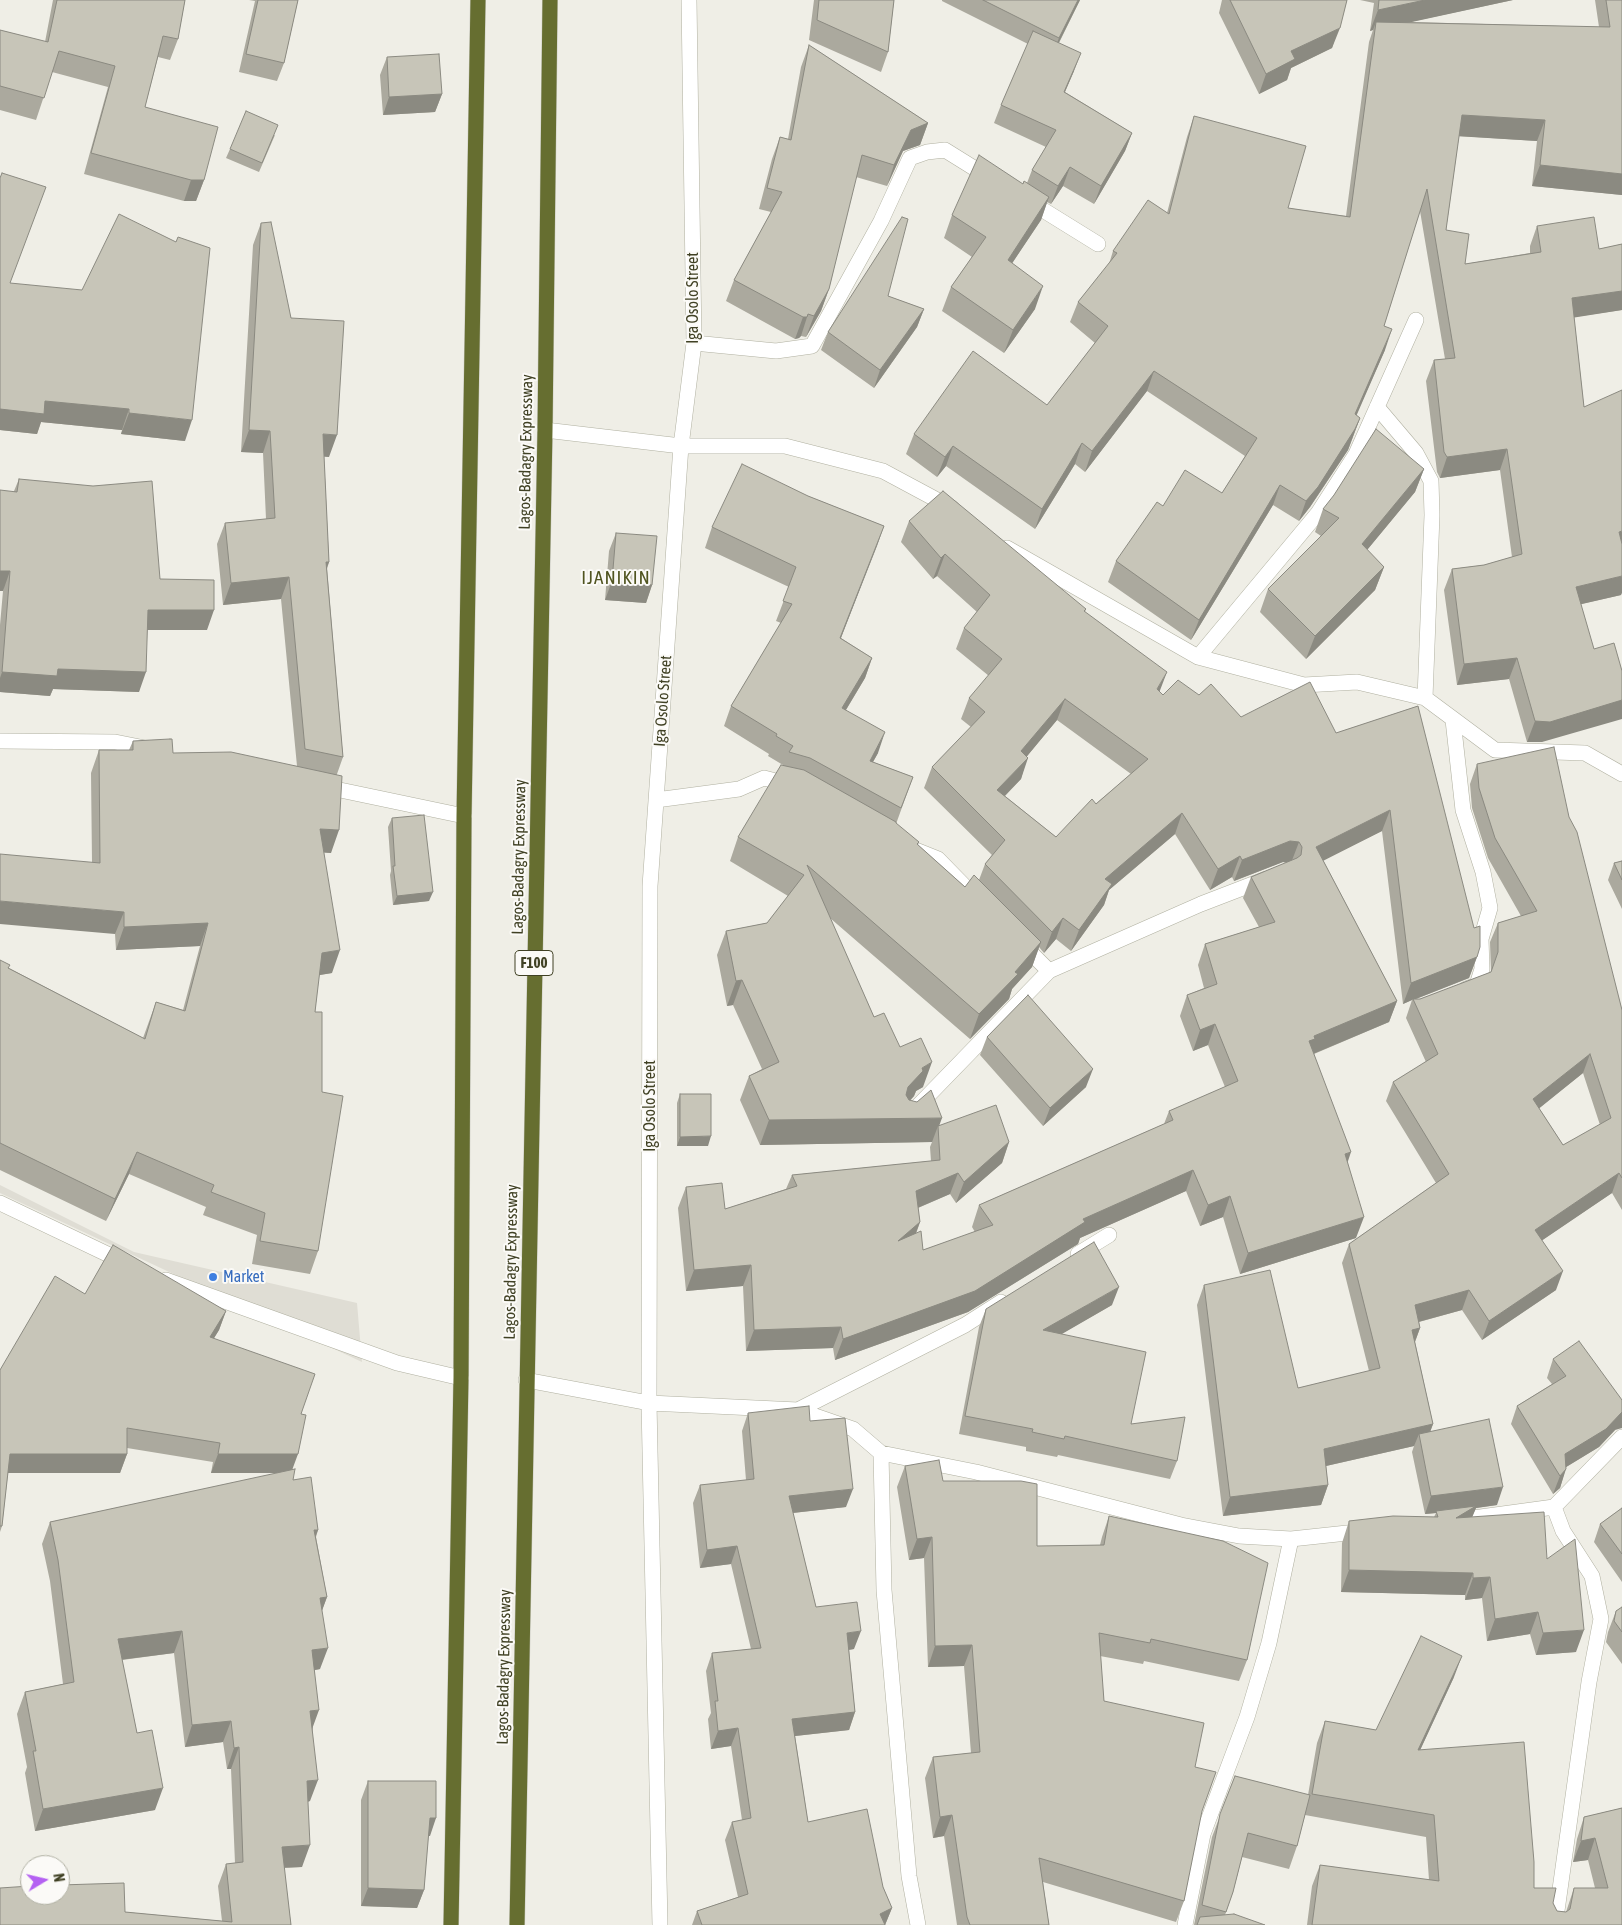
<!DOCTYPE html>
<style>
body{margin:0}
#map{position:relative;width:1622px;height:1925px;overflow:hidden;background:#efeee6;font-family:"Asap Condensed",sans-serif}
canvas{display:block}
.north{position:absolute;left:20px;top:1855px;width:50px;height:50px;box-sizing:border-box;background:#fbfaf7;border:1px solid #b0b0a3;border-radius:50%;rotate:81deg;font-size:14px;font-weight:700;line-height:20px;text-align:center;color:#404124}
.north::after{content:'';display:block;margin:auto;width:18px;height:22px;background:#b461f2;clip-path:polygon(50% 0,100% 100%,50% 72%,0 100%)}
</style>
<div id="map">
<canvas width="1622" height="1925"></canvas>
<div class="north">N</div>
</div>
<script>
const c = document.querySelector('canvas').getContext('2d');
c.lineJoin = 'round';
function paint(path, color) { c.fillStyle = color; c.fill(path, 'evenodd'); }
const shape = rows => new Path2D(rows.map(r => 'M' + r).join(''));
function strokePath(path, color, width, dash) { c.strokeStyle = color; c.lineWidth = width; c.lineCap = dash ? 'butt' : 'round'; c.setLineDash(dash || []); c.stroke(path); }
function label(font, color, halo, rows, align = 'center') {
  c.font = font + ' "Asap Condensed",sans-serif'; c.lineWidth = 4; c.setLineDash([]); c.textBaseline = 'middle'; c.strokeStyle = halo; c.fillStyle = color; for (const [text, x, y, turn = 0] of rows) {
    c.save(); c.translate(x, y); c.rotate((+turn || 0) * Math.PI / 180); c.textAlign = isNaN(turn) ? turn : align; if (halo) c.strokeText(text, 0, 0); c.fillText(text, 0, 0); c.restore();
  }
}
const built = shape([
 [0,1185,134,1252,357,1303,362,1362,0,1193]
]);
const minor = shape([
 [1027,200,1098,244],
 [694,343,776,351,812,346,881,221,910,158,927,152,945,150,990,178],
 [1377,407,1416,453,1431,481,1432,515,1425,698],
 [545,430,681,446,785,446,883,471,952,508],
 [1007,548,1198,657,1304,685,1357,682,1425,698,1495,750,1585,753,1622,774],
 [1198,657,1318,513,1356,454,1416,320],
 [1453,720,1463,810,1483,872,1490,908,1481,939,1482,969,1477,985,1466,989],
 [0,741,115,742,150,749],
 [321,786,464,816],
 [656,800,739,789,764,778,791,785],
 [913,849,938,859,978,900],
 [1021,943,1049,971],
 [918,1106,1049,971,1201,904,1266,879],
 [0,1203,126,1263],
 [1078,1254,1109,1235],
 [166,1280,397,1363,461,1378],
 [526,1380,649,1403,798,1410,853,1429,881,1453,976,1472,1181,1525,1239,1536,1291,1539,1366,1531],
 [798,1410,965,1325,1001,1302],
 [881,1453,884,1590,909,1876,918,1925],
 [1554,1507,1622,1437],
 [1466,1519,1554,1507,1563,1531,1592,1576,1601,1619,1589,1682,1555,1925],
 [660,1925,649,1403,650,886,681,446,694,343,689,0],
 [1185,1925,1203,1834,1247,1717,1269,1643,1291,1539]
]);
const highway = shape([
 [451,1925,461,1378,464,816,478,0],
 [517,1925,545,430,550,0]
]);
const wall = shape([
 [53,0,185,0,178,39,170,60,158,57,145,107,204,180,196,201,184,201,84,174,108,87,52,72,36,120,0,110,0,30,45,42],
 [249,0,298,0,284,63,277,81,239,72,255,1],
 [814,0,894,0,888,52,881,72,809,40],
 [942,0,1080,0,1059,43,1074,71,1065,92,1132,133,1125,151,1094,204,1063,186,1051,204,1047,202,1041,220,1012,263,1035,309,1004,353,942,311,951,287,972,257,944,238,952,215,1023,184,1027,183,1032,170,1046,147,994,123,1001,105,1028,44,942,1],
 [1222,0,1347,0,1332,48,1291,68,1287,80,1259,94,1219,13],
 [1360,0,1513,0,1410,22,1599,27,1595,0,1622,0,1622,195,1532,186,1537,141,1459,136,1446,230,1465,264,1530,253,1530,246,1537,226,1599,249,1622,244,1622,310,1574,317,1584,407,1621,595,1581,604,1542,742,1527,742,1509,679,1457,685,1444,590,1452,569,1484,565,1512,557,1500,470,1440,478,1437,472,1426,381,1434,360,1445,359,1420,211,1384,326,1385,350,1356,415,1360,418,1348,450,1310,507,1299,521,1273,505,1191,640,1108,582,1116,561,1163,506,1222,493,1245,456,1147,391,1085,472,1075,464,1035,529,946,466,937,477,906,454,914,434,1047,405,1095,343,1070,322,1078,302,1109,264,1113,251,1167,213,1187,137,1194,116,1288,208,1346,216,1369,42,1373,30,1370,31,1374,3],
 [809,45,928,123,920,145,903,151,887,186,856,177,829,289,821,311,806,337,801,336,799,338,795,339,726,301,734,280,771,212,759,209,772,159,780,137,788,139,801,67],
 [387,57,442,94,435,112,383,115,380,75],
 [275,135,259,172,226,158,230,149],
 [261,223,291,318,329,457,324,456,329,562,327,569,343,757,337,774,331,853,324,852,332,973,319,975,315,1012,318,1251,310,1274,252,1264,257,1235,203,1215,206,1207,129,1174,106,1221,0,1170,0,960,9,968,143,1038,156,1002,183,1010,200,946,116,950,115,934,92,862,91,773,99,750,129,750,133,741,173,753,297,766,281,599,223,605,217,544,225,523,266,519,263,453,241,452,253,245],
 [10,283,185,441,121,434,122,430,41,422,37,434,0,430],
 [888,296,924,309,917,327,874,388,821,350,828,332],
 [1424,469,1415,492,1367,550,1384,567,1375,590,1306,659,1260,612,1268,589,1321,536,1315,532,1323,509],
 [19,479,160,579,207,630,147,630,139,692,53,689,50,696,0,692,0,625,3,591,14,491],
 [808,496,884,526,841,638,872,658,865,678,846,710,878,753,873,762,913,777,896,824,919,842,918,845,965,887,979,880,985,864,992,855,924,788,932,767,971,727,961,719,969,698,989,676,956,649,964,628,977,612,937,576,933,579,901,542,909,521,1086,609,1085,612,1160,692,1163,695,1199,695,1241,717,1336,733,1418,706,1477,957,1469,978,1416,999,1420,999,1491,972,1490,942,1498,923,1521,916,1488,858,1472,808,1470,784,1477,764,1569,817,1622,1010,1622,1210,1612,1193,1542,1240,1556,1290,1482,1340,1462,1310,1419,1322,1420,1328,1415,1342,1433,1424,1430,1432,1497,1505,1476,1508,1472,1517,1547,1559,1576,1652,1536,1655,1530,1634,1487,1641,1482,1598,1465,1600,1465,1595,1341,1592,1342,1543,1349,1521,1434,1517,1436,1513,1425,1514,1412,1452,1414,1446,1326,1466,1328,1485,1321,1505,1223,1516,1197,1305,1204,1285,1298,1388,1369,1371,1342,1263,1349,1244,1436,1183,1386,1101,1393,1082,1426,1062,1406,1018,1412,1000,1403,1004,1382,831,1323,860,1397,1001,1389,1022,1314,1054,1347,1163,1356,1238,1240,1274,1223,1217,1200,1226,1186,1191,1080,1238,1078,1244,968,1312,835,1360,833,1348,746,1351,743,1286,686,1291,678,1208,686,1187,725,1209,786,1189,792,1175,931,1161,930,1147,932,1142,760,1145,740,1100,749,1076,762,1069,733,1005,727,1006,717,955,726,931,767,923,788,896,730,861,738,837,783,765,768,756,769,754,724,726,731,706,781,623,776,621,789,587,705,548,712,527],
 [1057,720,1131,774,1056,837,1005,796,1021,779,1027,756],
 [1175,834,1210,890,1232,877,1234,881,1283,862,1286,863,1251,877,1243,898,1259,927,1205,944,1198,965,1204,988,1187,995,1180,1016,1193,1051,1208,1045,1225,1087,1169,1111,1164,1124,979,1205,972,1227,975,1232,923,1250,916,1234,920,1222,918,1208,950,1194,956,1203,1002,1163,1009,1142,939,1126,910,1101,914,1096,916,1091,923,1087,900,1047,874,1017,830,918,970,1039,1009,999,1012,989,1032,967,1039,947,1044,953,1056,939,1071,951,1104,905,1109,890],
 [1583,1073,1600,1125,1563,1145,1539,1108],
 [616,533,652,585,646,603,605,600,609,551],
 [392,818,429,901,393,905,390,875,391,871,388,827],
 [1622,861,1622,909,1608,880,1614,863],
 [987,1037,1086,1087,1043,1126,980,1055],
 [680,1094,708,1146,677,1146,677,1103],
 [85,1294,226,1311,219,1330,214,1338,301,1414,292,1470,293,1480,318,1530,316,1537,327,1597,322,1610,320,1669,315,1670,310,1801,308,1802,302,1867,284,1868,291,1925,0,1925,125,1912,222,1921,218,1886,226,1864,235,1863,231,1769,227,1769,223,1742,185,1747,174,1653,122,1660,137,1733,155,1810,35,1831,25,1773,27,1767,17,1714,25,1692,63,1684,50,1581,42,1544,50,1522,279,1473,211,1473,213,1462,127,1448,127,1454,120,1473,8,1473,2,1526,0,1532,0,1370],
 [1112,1305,1061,1334,1131,1424,1177,1461,1170,1479,1058,1455,1057,1457,1026,1451,1026,1447,959,1434,979,1327,986,1309],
 [1553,1359,1615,1430,1599,1447,1566,1467,1560,1488,1553,1494,1511,1424,1517,1406,1552,1384,1547,1378],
 [748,1413,810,1421,846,1507,793,1513,816,1607,854,1649,849,1650,855,1712,849,1730,795,1736,808,1822,883,1887,892,1908,885,1925,692,1925,697,1911,738,1897,725,1840,732,1822,742,1820,731,1746,711,1749,708,1719,711,1713,706,1671,712,1653,751,1649,731,1564,700,1568,693,1503,700,1485,746,1480,742,1431],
 [905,1466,943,1481,1037,1546,1100,1545,1102,1537,1109,1516,1247,1660,1239,1681,1144,1661,1143,1664,1100,1656,1104,1701,1195,1767,1201,1812,1184,1901,1176,1922,1043,1882,1049,1925,957,1925,944,1836,933,1838,925,1778,933,1757,971,1753,964,1666,928,1667,924,1558,909,1560,897,1487],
 [1622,1508,1622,1582,1594,1542,1600,1524],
 [1622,1607,1622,1664,1606,1642,1608,1632,1616,1611],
 [1454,1677,1420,1750,1534,1888,1553,1903,1557,1911,1566,1912,1574,1888,1595,1888,1588,1860,1573,1862,1577,1839,1584,1817,1622,1808,1622,1925,1307,1925,1312,1886,1320,1865,1429,1880,1426,1837,1305,1815,1297,1846,1289,1869,1242,1857,1233,1892,1225,1915,1265,1925,1194,1925,1212,1837,1235,1776,1308,1795,1317,1743,1325,1721,1376,1730],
 [368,1781,430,1836,428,1836,424,1890,417,1908,361,1906,361,1800]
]);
const shadedWall = shape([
 [1078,0,1080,0,1052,56,1059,38],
 [1425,0,1513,0,1375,30,1376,22,1373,30,1370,31,1378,10],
 [1340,28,1332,48,1291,68,1287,80,1259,94,1266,74,1291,51],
 [1081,53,1074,71,1057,110,1064,92],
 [442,94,435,112,383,115,389,97],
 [1462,115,1545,120,1537,141,1455,136],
 [928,123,920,145,903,151,887,186,894,165,911,130],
 [1132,133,1125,151,1094,204,1101,186],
 [1540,165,1622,174,1622,195,1532,186],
 [1070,167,1063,186,1051,204,1058,186],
 [191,180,204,180,196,201,184,201],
 [1049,197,1041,220,999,283,1008,260],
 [1043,286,1035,309,1004,353,1013,330],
 [829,289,821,311,806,337,814,316],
 [1622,291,1622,310,1565,319,1572,298],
 [924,309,917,327,874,388,880,370],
 [808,314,801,336,799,338,795,339,803,317],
 [1392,329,1385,350,1348,435,1355,414],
 [1154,371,1147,391,1085,472,1092,451],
 [45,401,129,409,122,430,41,422,37,434,0,430,0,409],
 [129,413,192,420,185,441,121,434],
 [1360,418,1348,450,1310,507,1299,521,1306,501],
 [249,430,270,431,263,453,241,452],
 [323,434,337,435,329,457,315,456],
 [1082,443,1075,464,1035,529,1042,509],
 [953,446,946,466,937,477,945,457],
 [1507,449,1500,470,1440,478,1447,457],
 [1424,469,1415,492,1353,567,1362,544],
 [1280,485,1273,505,1191,640,1199,620],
 [884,526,877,546,833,658,840,638],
 [1622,531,1622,551,1619,532],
 [945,554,937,576,933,579,941,558],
 [326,562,329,562,321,583],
 [1384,567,1375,590,1306,659,1315,636],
 [0,571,10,571,3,591,0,591],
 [1622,576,1622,593,1621,595,1569,607,1576,587],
 [289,577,281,599,223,605,231,583],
 [612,581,652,585,646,603,605,600],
 [148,610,214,610,207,630,141,630],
 [872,658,865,678,835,728,842,708],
 [1517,658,1509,679,1457,685,1464,664],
 [58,669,146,672,139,692,53,689,50,696,0,692,0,678,2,672],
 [1167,672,1159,693,1157,689],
 [1065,699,1057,720,1014,772,1021,751],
 [1622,700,1622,719,1542,742,1527,742,1535,721],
 [885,732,878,753,862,781,870,761],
 [1028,758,1021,779,990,811,997,790],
 [1390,810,1382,831,1309,868,1316,847],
 [1182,813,1175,834,1109,890,1104,905,1071,951,1079,930,1105,879],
 [320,829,339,830,331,853,312,852],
 [1290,841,1299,842,1291,863,1283,862,1234,881,1242,860],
 [1240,856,1232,877,1210,890,1218,869],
 [433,892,429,901,393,905,397,896],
 [0,901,124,912,115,934,0,924],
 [1063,918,1056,939,1044,953,1052,932],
 [208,923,200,946,116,950,124,927],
 [1041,942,1032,967,1012,989,1009,999,970,1039,979,1014],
 [340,950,332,973,314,976,322,953],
 [1477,957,1469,978,1413,1000,1413,999,1412,1000,1403,1004,1411,983],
 [742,980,733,1005,727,1006,736,981],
 [1397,1001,1389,1022,1308,1056,1309,1041,1314,1036],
 [1215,1024,1208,1045,1193,1051,1200,1030],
 [1590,1054,1583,1073,1526,1119,1533,1099],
 [932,1062,923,1087,916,1091,914,1096,899,1112,908,1087,922,1068],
 [1093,1069,1086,1087,1043,1126,1050,1108],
 [942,1118,938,1129,938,1126,932,1142,760,1145,769,1120],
 [711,1136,708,1146,677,1146,680,1137],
 [1009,1142,1002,1163,956,1203,964,1182],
 [137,1152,129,1174,106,1221,115,1199],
 [1351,1152,1344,1173,1345,1154],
 [1193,1170,1186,1191,1080,1238,1078,1244,968,1312,835,1360,843,1339,1083,1219],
 [958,1173,950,1194,908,1212,916,1191],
 [1619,1173,1612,1193,1528,1250,1535,1230],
 [1230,1196,1223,1217,1200,1226,1208,1205],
 [1364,1217,1356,1238,1240,1274,1248,1253],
 [920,1222,912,1243,898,1241],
 [751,1265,743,1286,686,1291,694,1270],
 [1563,1271,1556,1290,1482,1340,1489,1321],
 [1119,1287,1112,1305,1036,1349,1043,1330],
 [1469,1290,1462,1310,1407,1325,1415,1305],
 [226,1311,219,1330,203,1356,210,1337],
 [841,1327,833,1348,746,1351,754,1330],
 [1420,1328,1413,1347,1412,1330],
 [1622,1412,1622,1428,1615,1430,1599,1447,1558,1472,1565,1454],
 [1433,1424,1426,1443,1419,1434,1414,1446,1317,1468,1324,1449],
 [10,1454,127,1454,120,1473,3,1473],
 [218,1454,298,1454,291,1473,211,1473],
 [1566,1469,1560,1488,1553,1494,1560,1476],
 [1328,1485,1321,1505,1223,1516,1230,1497],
 [1503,1487,1497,1505,1476,1508,1468,1527,1436,1511,1436,1513,1425,1514,1431,1496],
 [853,1489,846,1507,783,1514,789,1496],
 [314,1530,318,1530,310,1551],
 [932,1537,924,1558,909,1560,917,1539],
 [737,1546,731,1564,700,1568,707,1550],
 [1349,1570,1473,1573,1465,1595,1341,1592],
 [1490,1577,1482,1598,1465,1600,1473,1578],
 [327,1597,319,1619,320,1598],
 [1538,1612,1530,1634,1487,1641,1495,1619],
 [1584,1630,1576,1652,1536,1655,1543,1633],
 [182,1631,174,1653,111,1661,118,1639],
 [861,1631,854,1649,840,1651,847,1633],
 [972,1645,964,1666,928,1667,935,1646],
 [328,1648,320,1669,304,1672,312,1650],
 [1462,1656,1454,1677,1410,1772,1418,1750],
 [319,1710,311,1732,310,1711],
 [855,1712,849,1730,786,1737,792,1719],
 [231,1721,223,1742,185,1747,192,1725],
 [738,1728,731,1746,711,1749,718,1731],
 [239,1747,231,1769,227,1769,234,1748],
 [318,1780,310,1801,299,1803,307,1781],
 [163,1788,155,1810,35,1831,43,1809],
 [952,1815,944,1836,933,1838,940,1817],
 [430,1818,436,1818,430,1836,423,1836],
 [1595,1838,1588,1860,1573,1862,1581,1841],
 [310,1845,302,1867,274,1868,282,1847],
 [368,1888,424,1890,417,1908,361,1906],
 [892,1908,885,1925,880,1914]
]);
const building = shape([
 [57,0,185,0,178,39,163,36,145,107,218,127,204,180,191,180,91,153,115,66,59,51,44,98,0,86,0,30,48,42,57,0],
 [258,0,298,0,284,63,246,54,258,0],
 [819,0,894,0,888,52,817,20,819,0],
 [983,0,1078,0,1059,38,983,0],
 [1230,0,1347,0,1340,28,1291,51,1295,59,1266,74,1230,0],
 [1379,0,1425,0,1378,10,1379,0],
 [1606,0,1622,0,1622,174,1540,165,1545,120,1462,115,1446,230,1469,234,1465,264,1541,252,1537,226,1594,217,1599,249,1622,244,1622,291,1572,298,1584,407,1622,390,1622,531,1619,532,1622,544,1622,576,1576,587,1594,649,1614,643,1622,671,1622,700,1550,722,1535,721,1517,658,1464,664,1452,569,1484,565,1522,554,1507,449,1447,457,1444,452,1434,360,1455,358,1427,189,1384,326,1392,329,1355,414,1360,418,1355,429,1318,487,1306,501,1280,485,1199,620,1116,561,1157,502,1163,506,1185,470,1222,493,1257,438,1154,371,1092,451,1082,443,1042,509,953,446,945,457,914,434,973,351,1047,405,1108,326,1078,302,1117,253,1113,251,1148,200,1169,214,1194,116,1306,146,1288,208,1350,217,1376,22,1610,27,1606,0],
 [1033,31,1081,53,1064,92,1132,133,1101,186,1070,167,1058,186,1032,170,1056,130,1001,105,1033,31],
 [809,45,928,123,911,130,894,165,862,155,829,289,814,316,808,314,807,317,803,317,734,280,782,192,767,188,780,137,791,140,809,45],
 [439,54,442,94,389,97,387,57,439,54],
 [246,111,278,125,262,163,230,149,246,111],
 [979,155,1023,184,1024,181,1049,197,1008,260,1043,286,1013,330,951,287,986,237,952,215,979,155],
 [2,173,46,187,10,283,82,290,119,214,176,242,178,237,210,248,192,420,129,413,129,409,45,401,44,414,0,409,0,178,2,173],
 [902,217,908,219,888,296,924,309,880,370,828,332,902,217],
 [271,222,291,318,344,321,337,435,323,434,329,562,326,562,343,757,305,749,289,577,231,583,225,523,275,518,270,431,249,430,261,223,271,222],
 [1376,429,1424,469,1362,544,1384,567,1315,636,1268,589,1339,518,1323,509,1334,495,1376,429],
 [742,464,808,496,884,526,840,638,872,658,842,708,885,732,870,761,913,777,901,808,810,758,789,752,793,746,776,736,777,734,731,706,792,604,783,601,796,567,712,527,742,464],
 [19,479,93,486,152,481,160,579,214,580,214,610,148,610,146,672,58,669,57,676,2,672,10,571,0,571,0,490,17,492,19,479],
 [943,491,1086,609,1084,611,1167,672,1157,689,1163,695,1178,680,1199,695,1211,684,1241,717,1310,682,1336,733,1418,706,1474,928,1480,926,1480,947,1477,957,1411,983,1390,810,1316,847,1397,1001,1314,1036,1315,1039,1309,1041,1351,1152,1345,1154,1364,1217,1248,1253,1230,1196,1208,1205,1193,1170,1083,1219,1085,1222,975,1291,843,1339,841,1327,754,1330,751,1265,694,1270,686,1187,722,1183,725,1209,797,1186,792,1175,940,1160,938,1126,996,1105,1009,1142,964,1182,958,1173,916,1191,920,1222,898,1241,921,1231,923,1250,993,1225,979,1205,1173,1120,1169,1111,1238,1081,1215,1024,1200,1030,1187,995,1217,984,1205,944,1275,922,1251,877,1297,858,1301,855,1302,847,1299,842,1290,841,1242,860,1240,856,1218,869,1182,813,1105,879,1112,884,1079,930,1063,918,1052,932,985,864,1005,840,932,767,985,712,969,698,1002,659,964,628,990,595,945,554,941,558,909,521,943,491],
 [1065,699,1148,759,1096,804,1092,799,1056,837,997,790,1028,758,1021,751,1065,699],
 [616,533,657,536,652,585,612,581,616,533],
 [170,739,172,739,173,753,231,752,342,776,339,830,320,829,340,950,322,953,315,1012,322,1012,322,1092,343,1096,318,1251,260,1241,265,1213,211,1192,214,1185,137,1152,115,1199,0,1143,0,960,10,965,8,968,145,1039,156,1002,185,1011,208,923,124,927,124,912,0,901,0,854,100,863,99,750,133,750,133,741,170,739],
 [1554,747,1569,817,1577,832,1622,1010,1622,1178,1619,1173,1535,1230,1563,1271,1489,1321,1469,1290,1415,1305,1420,1328,1412,1330,1433,1424,1324,1449,1328,1485,1230,1497,1204,1285,1270,1270,1298,1388,1380,1368,1349,1244,1449,1174,1393,1082,1438,1054,1413,999,1420,999,1491,972,1498,952,1498,923,1537,911,1495,838,1479,788,1477,764,1554,747],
 [1590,1054,1611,1118,1563,1145,1533,1099,1590,1054],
 [781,765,804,770,896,822,896,823,919,842,917,844,965,887,974,875,1041,942,1015,972,1018,974,979,1014,807,865,874,1017,884,1013,900,1047,921,1038,932,1062,922,1068,923,1071,908,1087,906,1095,909,1100,917,1102,931,1090,942,1118,769,1120,749,1076,779,1062,742,980,736,981,726,931,767,923,804,875,738,837,781,765],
 [424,815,433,892,397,896,393,866,395,866,392,818,424,815],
 [1622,861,1622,880,1614,863,1622,861],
 [1028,995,1093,1069,1050,1108,987,1037,1028,995],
 [680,1094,711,1094,711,1136,680,1137,680,1094],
 [1094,1242,1119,1287,1043,1330,1146,1352,1131,1424,1185,1417,1177,1461,1065,1436,1064,1439,1032,1432,1033,1429,965,1416,986,1309,1094,1242],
 [113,1245,226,1311,210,1337,315,1374,301,1414,306,1415,298,1454,218,1454,220,1443,127,1428,127,1454,10,1454,2,1526,0,1526,0,1370,55,1276,85,1294,113,1245],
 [1579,1341,1622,1400,1622,1412,1606,1429,1565,1454,1566,1469,1560,1476,1517,1406,1566,1376,1553,1359,1579,1341],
 [809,1406,810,1421,845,1418,853,1489,789,1496,816,1607,857,1602,861,1631,847,1633,855,1712,792,1719,808,1822,867,1809,883,1887,892,1908,880,1914,885,1925,702,1925,697,1911,748,1894,732,1822,751,1818,738,1728,718,1731,715,1701,718,1701,712,1653,761,1648,737,1546,707,1550,700,1485,754,1479,748,1413,809,1406],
 [1489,1419,1503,1487,1431,1496,1419,1434,1489,1419],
 [939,1460,943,1481,1021,1481,1037,1484,1037,1546,1104,1545,1109,1516,1223,1541,1268,1563,1247,1660,1151,1639,1150,1643,1099,1633,1104,1701,1204,1723,1195,1767,1216,1772,1202,1811,1184,1901,1039,1858,1049,1925,970,1925,967,1917,952,1815,940,1817,933,1757,980,1752,972,1645,935,1646,932,1537,917,1539,905,1466,939,1460],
 [295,1469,293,1480,311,1477,318,1530,314,1530,327,1597,320,1598,328,1648,312,1650,319,1710,310,1711,318,1780,307,1781,310,1845,282,1847,291,1925,0,1925,0,1888,30,1886,30,1895,60,1895,60,1885,124,1883,125,1912,232,1922,226,1864,243,1862,239,1747,234,1748,231,1721,192,1725,182,1631,118,1639,137,1733,152,1730,163,1788,43,1809,33,1751,36,1751,25,1692,74,1682,58,1560,50,1522,295,1469],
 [1476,1506,1456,1518,1544,1512,1547,1559,1575,1539,1584,1630,1543,1633,1538,1612,1495,1619,1490,1577,1473,1578,1473,1573,1349,1570,1349,1521,1393,1516,1438,1517,1436,1511,1476,1506],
 [1622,1508,1622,1554,1600,1524,1622,1508],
 [1622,1607,1622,1632,1614,1621,1616,1611,1622,1607],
 [1421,1636,1462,1656,1418,1750,1524,1742,1534,1862,1534,1888,1556,1888,1553,1903,1557,1911,1566,1912,1570,1909,1574,1888,1608,1888,1595,1838,1581,1841,1584,1817,1622,1808,1622,1925,1312,1925,1320,1865,1439,1881,1434,1815,1312,1794,1325,1721,1376,1730,1421,1636],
 [1235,1776,1310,1795,1297,1846,1248,1833,1233,1892,1226,1912,1202,1905,1220,1814,1235,1776],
 [368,1781,436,1781,436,1818,430,1818,424,1890,368,1888,368,1781],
 [1234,1914,1265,1925,1197,1925,1200,1917,1234,1914]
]);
const markers = [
 [213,1277,5,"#3f7fe0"]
];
const shields = [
 [534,963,38]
];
const shieldNames = [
 ["F100",534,963]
];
const streetNames = [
 ["Iga Osolo Street",693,298,-90],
 ["Lagos-Badagry Expressway",526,452,-89],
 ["Iga Osolo Street",663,701,-86],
 ["Lagos-Badagry Expressway",519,857,-89],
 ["Iga Osolo Street",650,1106,-90],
 ["Lagos-Badagry Expressway",511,1262,-89],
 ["Lagos-Badagry Expressway",504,1667,-89]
];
const shopNames = [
 ["Market",223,1277]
];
const quarterNames = [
 ["IJANIKIN",616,578]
];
paint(built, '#dfddd4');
strokePath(minor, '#b0b0a0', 16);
strokePath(highway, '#cacac2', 16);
strokePath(minor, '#fff', 15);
strokePath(highway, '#666e30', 15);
paint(wall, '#aba99e');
paint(shadedWall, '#8b8a81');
paint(building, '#c7c5b8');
strokePath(building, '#8b8a81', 1);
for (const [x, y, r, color] of markers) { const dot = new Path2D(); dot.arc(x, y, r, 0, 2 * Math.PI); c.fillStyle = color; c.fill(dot); strokePath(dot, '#fbfaf7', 2); }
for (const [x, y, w] of shields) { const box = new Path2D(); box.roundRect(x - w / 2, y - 12.5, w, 25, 4); c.fillStyle = '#fbfaf7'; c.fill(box); strokePath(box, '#404124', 1); }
label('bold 15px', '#404124', null, shieldNames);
label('16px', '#404124', '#fbfaf7', streetNames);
label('16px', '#366cbe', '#fbfaf7', shopNames, 'left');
c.letterSpacing = '1px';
label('19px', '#505420', '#fbfaf7', quarterNames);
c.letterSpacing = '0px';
</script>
